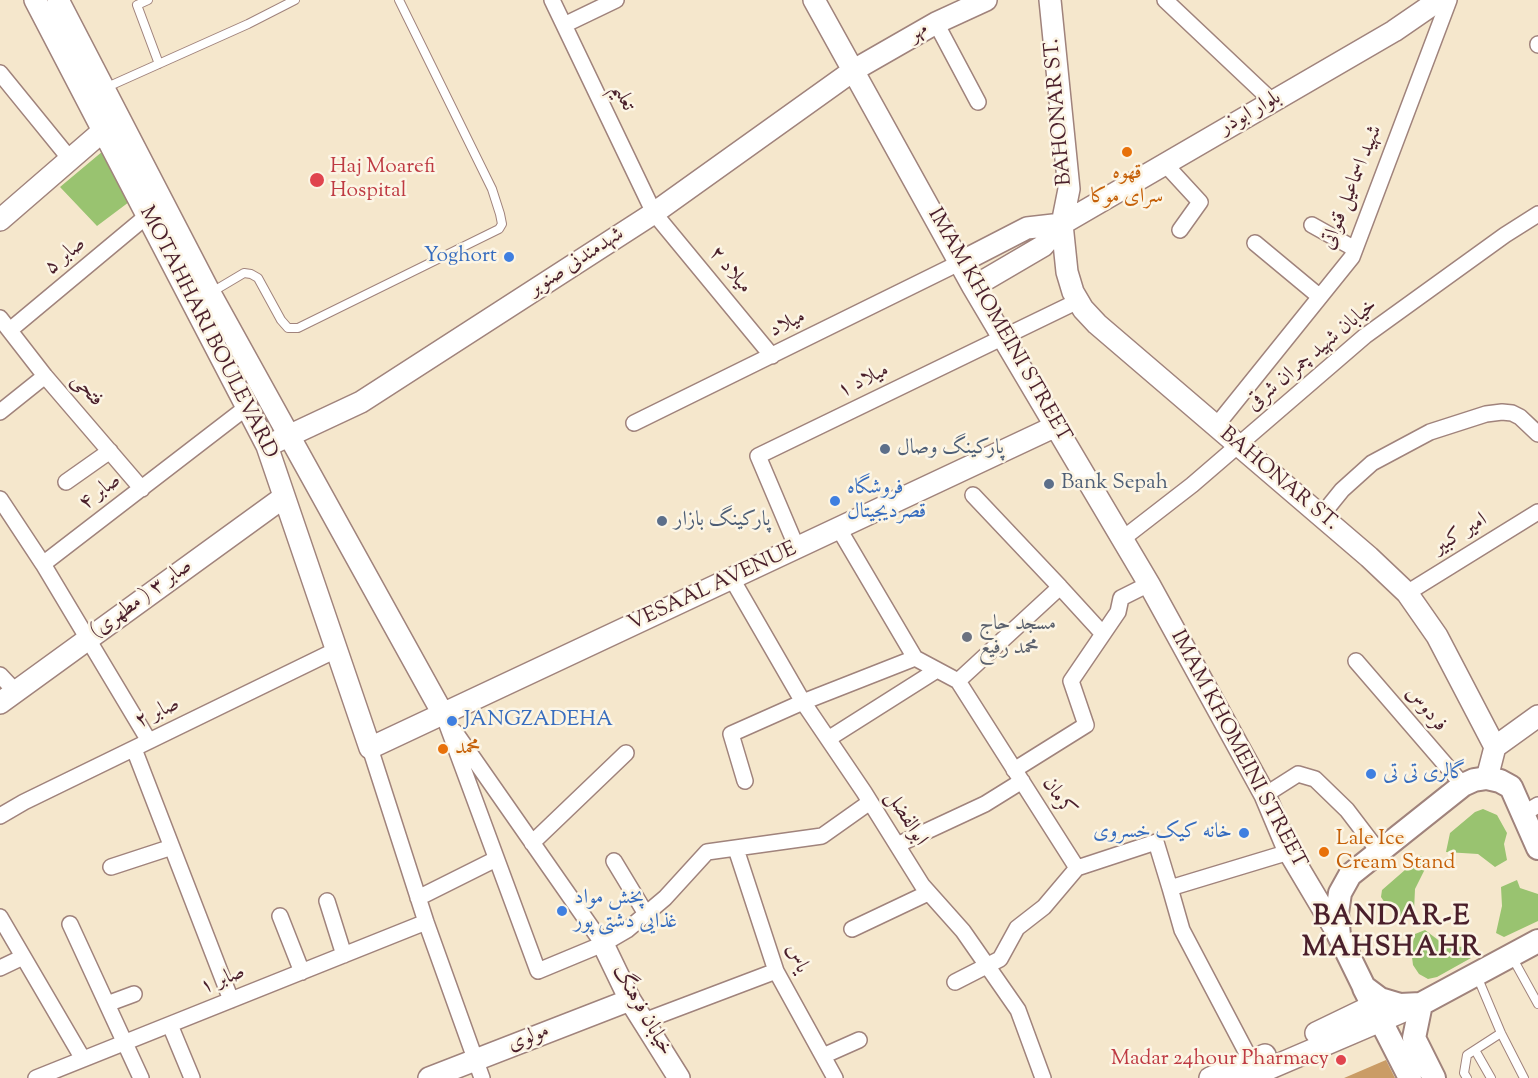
<!DOCTYPE html>
<meta charset="utf-8">
<style>
body{margin:0}
canvas{display:block;background:#f5e7cc}
</style>
<canvas width="1538" height="1078"></canvas>
<script>
const c = document.querySelector('canvas').getContext('2d');
c.lineJoin = 'round';
function paint(path, color) { c.fillStyle = color; c.fill(path, 'evenodd'); }
const shape = rows => new Path2D(rows.map(r => 'M' + r).join(''));
function strokePath(path, color, width, dash) { c.strokeStyle = color; c.lineWidth = width; c.lineCap = dash ? 'butt' : 'round'; c.setLineDash(dash || []); c.stroke(path); }
function label(font, color, halo, rows, align = 'center') {
  c.font = font + ' "Sorts Mill Goudy",Amiri,serif'; c.lineWidth = 5; c.setLineDash([]); c.textBaseline = 'middle'; c.strokeStyle = halo; c.fillStyle = color; for (const [text, x, y, turn = 0] of rows) {
    c.save(); c.translate(x, y); c.rotate((+turn || 0) * Math.PI / 180); c.textAlign = isNaN(turn) ? turn : align; if (halo) c.strokeText(text, 0, 0); c.fillText(text, 0, 0); c.restore();
  }
}
const green = shape([
 [103,151,129,202,97,226,60,187],
 [1483,809,1497,815,1507,833,1504,844,1507,860,1495,867,1478,854,1446,852,1450,833,1475,812],
 [1421,856,1428,863,1415,889,1414,911,1401,917,1392,911,1385,903,1381,897,1382,890],
 [1517,880,1520,888,1538,894,1538,921,1504,937,1496,933,1502,906,1501,887],
 [1425,930,1446,946,1465,947,1471,958,1437,977,1428,979,1419,974,1413,965,1411,949,1415,934]
]);
const building = shape([
 [1386,1060,1395,1078,1344,1078]
]);
const lane = shape([
 [148,0,137,5,159,64],
 [105,88,248,24,295,0],
 [212,292,244,273,251,274,258,278,281,320,288,328,298,328,499,229,502,224,500,214,492,189,399,0],
 [1512,957,1538,1004],
 [1477,976,1501,1033,1524,1078],
 [1475,1050,1491,1078],
 [1467,1078,1464,1073,1467,1055,1501,1033]
]);
const street = shape([
 [552,0,654,213,772,356],
 [1165,0,1272,101],
 [936,23,978,102],
 [564,25,616,0],
 [1538,45,1538,44],
 [0,73,70,159],
 [1165,164,1200,202,1180,230],
 [1312,225,1355,249],
 [1255,243,1320,297],
 [0,318,45,376,142,489],
 [10,330,148,215],
 [0,412,45,376],
 [634,423,959,263],
 [1216,426,1352,257,1449,0],
 [66,482,110,451],
 [973,495,1060,587],
 [0,499,43,564,247,407],
 [1321,516,1342,490,1372,463,1430,432,1486,414,1502,412,1512,413,1520,417,1538,434],
 [839,529,915,658],
 [1121,540,1192,485,1365,336,1505,235,1538,214],
 [797,548,758,456,1078,301],
 [43,564,149,741],
 [732,579,803,702,864,792,922,885,963,931,1018,1010,1043,1078],
 [1407,593,1538,512],
 [915,658,958,681,1077,868,1156,842,1170,888],
 [1356,661,1463,785],
 [0,675,16,692],
 [958,681,1060,587,1103,634],
 [443,714,538,971,603,944,627,930,665,898,707,852,822,836,870,802],
 [455,732,603,944],
 [828,739,937,670],
 [370,748,426,922,482,1078],
 [134,749,231,1000],
 [1014,770,1086,725,1071,681,1118,612,1121,598,1149,584],
 [745,781,731,734,803,702,915,658],
 [1265,795,1298,774,1315,779,1347,810,1379,852],
 [1523,814,1538,805],
 [0,816,24,802,336,650],
 [532,843,626,753],
 [897,845,985,804,1022,781],
 [736,849,776,971,835,1078],
 [614,861,646,914],
 [111,867,172,847],
 [418,898,496,859],
 [327,901,344,955],
 [280,916,302,972],
 [0,917,83,1059],
 [70,924,141,1078],
 [852,929,928,893],
 [0,968,23,957],
 [955,982,1000,959,1017,928,1044,907,1077,868],
 [107,1004,134,994],
 [644,1021,776,971],
 [170,1025,192,1078],
 [823,1056,859,1040],
 [1251,1061,1182,930,1170,888,1289,852],
 [36,1078,426,922]
]);
const secondary = shape([
 [35,0,267,446,370,748,1056,426],
 [58,0,210,293,443,714],
 [814,0,973,287,1149,584,1265,795,1289,852,1339,936],
 [1050,0,1069,189,1062,224,1067,272,1073,292,1083,309,1097,324,1369,557,1407,593,1437,636,1495,747],
 [0,220,104,130],
 [959,263,1027,228,1062,224],
 [973,287,1043,246,1062,224,1394,31,1439,0],
 [267,446,361,402,654,213,854,70,936,23,986,0],
 [0,703,284,497],
 [1487,778,1495,747,1538,716],
 [603,944,630,1000,679,1078],
 [1316,1033,1372,1006],
 [429,1078,630,1000],
 [1210,1078,1265,1055],
 [1247,1078,1420,1004]
]);
const primary = shape([
 [1538,848,1511,787,1500,781,1487,778,1474,780,1463,785,1350,875,1340,893,1337,913,1339,936,1364,987,1380,999,1400,1005,1421,1004,1538,941],
 [1364,988,1410,1078],
 [1421,1004,1414,1038,1434,1078]
]);
const markers = [
 [1127,152,6,"#e8710a"],
 [317,180,8,"#e0444e"],
 [509,257,6,"#3f7fe0"],
 [885,449,6,"#5c6f8a"],
 [1049,484,6,"#5c6f8a"],
 [835,501,6,"#3f7fe0"],
 [662,521,6,"#5c6f8a"],
 [967,637,6,"#6b7280"],
 [452,721,6,"#3f7fe0"],
 [443,749,6,"#e8710a"],
 [1371,774,6,"#3f7fe0"],
 [1244,833,6,"#3f7fe0"],
 [1324,852,6,"#e8710a"],
 [562,911,6,"#3f7fe0"],
 [1341,1060,6,"#e0444e"]
];
const streetNames = [
 ["مهر",919,33,-30],
 ["تعلیم",622,98,64],
 ["BAHONAR ST.",1060,112,-95],
 ["بلوار ابوذر",1251,114,-30],
 ["شهید اسماعیل قنواتی",1353,188,-68],
 ["صابر ۵",66,257,-40],
 ["شهدمندنی صنوبر",577,263,-33],
 ["میلاد ۲",729,271,50],
 ["میلاد",788,325,-27],
 ["IMAM KHOMEINI STREET",998,326,60],
 ["MOTAHHARI BOULEVARD",207,333,63],
 ["خیابان شهید چمران شرقی",1313,356,-40],
 ["میلاد ۱",864,382,-26],
 ["فتحی",86,391,49],
 ["BAHONAR ST.",1278,480,40],
 ["صابر ۴",101,493,-37],
 ["امیر کبیر",1461,535,-32],
 ["VESAAL AVENUE",713,588,-25],
 ["صابر ۳ ( مطهری)",142,600,-36],
 ["فردوس",1425,710,50],
 ["صابر ۲",158,714,-26],
 ["IMAM KHOMEINI STREET",1237,750,62],
 ["کرمان",1057,798,57],
 ["ابوالفضل",905,819,58],
 ["یاس",796,959,67],
 ["صابر ۱",223,981,-22],
 ["خیابان فرهنگ",641,1011,60],
 ["مولوی",529,1039,-21]
];
const healthNames = [
 ["Haj Moarefi",330,168],
 ["Hospital",330,192],
 ["Madar 24hour Pharmacy",1329,1060,"right"]
];
const foodNames = [
 ["قهوه",1127,174,"center"],
 ["سرای موکا",1127,198,"center"],
 ["محمد",455,749],
 ["Lale Ice",1336,840],
 ["Cream Stand",1336,864]
];
const shopNames = [
 ["Yoghort",497,257,"right"],
 ["فروشگاه",847,489],
 ["قصردیجیتال",847,513],
 ["JANGZADEHA",464,721],
 ["گالری تی تی",1383,774],
 ["خانه کیک خسروی",1232,833,"right"],
 ["پخش مواد",574,899],
 ["غذایی دشتی پور",574,923]
];
const serviceNames = [
 ["پارکینگ وصال",897,449],
 ["Bank Sepah",1061,484],
 ["پارکینگ بازار",674,521]
];
const worshipNames = [
 ["مسجد حاج",979,625],
 ["محمد رفیع",979,649]
];
const districtNames = [
 ["BANDAR-E",1392,919],
 ["MAHSHAHR",1392,950]
];
paint(green, '#99c370');
paint(building, '#ca9c66');
strokePath(lane, '#a0837c', 10);
strokePath(street, '#a0837c', 18);
strokePath(secondary, '#a0837c', 24);
strokePath(primary, '#a0837c', 26);
strokePath(lane, '#fff', 8);
strokePath(street, '#fff', 15);
strokePath(secondary, '#fff', 21);
strokePath(primary, '#fff', 22);
for (const [x, y, r, color] of markers) { const dot = new Path2D(); dot.arc(x, y, r, 0, 2 * Math.PI); c.fillStyle = color; c.fill(dot); strokePath(dot, '#fcf5e5', 2); }
label('21px', '#4a1f2b', '#fcf5e5', streetNames);
label('21px', '#be3a42', '#fcf5e5', healthNames, 'left');
label('21px', '#c56008', '#fcf5e5', foodNames, 'left');
label('21px', '#366cbe', '#fcf5e5', shopNames, 'left');
label('21px', '#4e5e75', '#fcf5e5', serviceNames, 'left');
label('21px', '#5b616d', '#fcf5e5', worshipNames, 'left');
c.letterSpacing = '1.5px';
label('bold 27px', '#4a1f2b', '#fcf5e5', districtNames);
c.letterSpacing = '0px';
</script>
